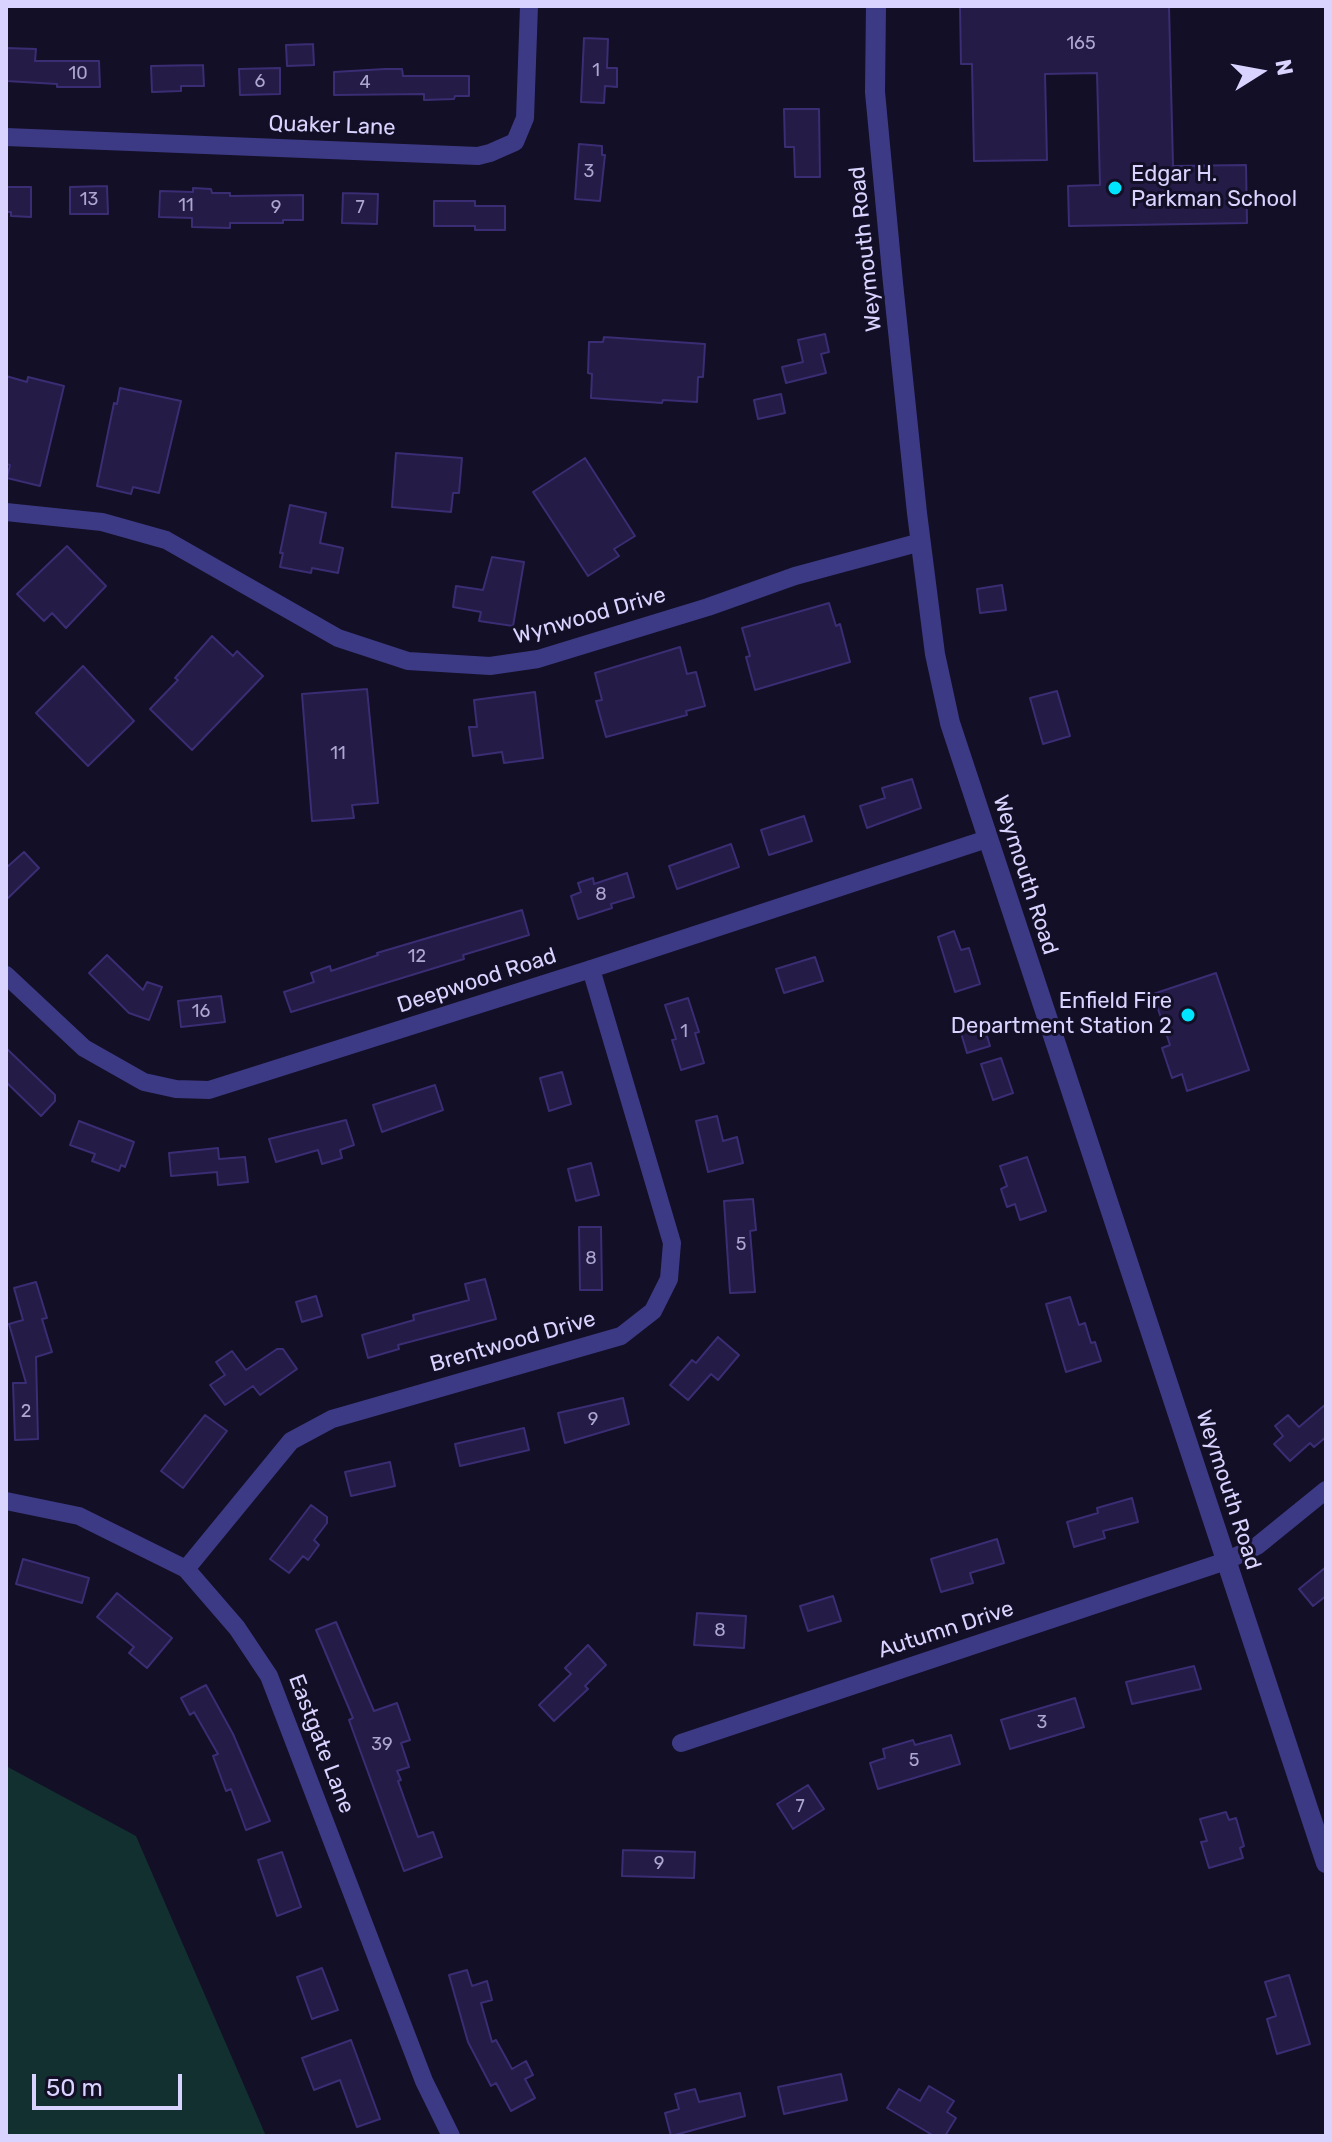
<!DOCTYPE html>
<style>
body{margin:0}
#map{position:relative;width:1332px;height:2142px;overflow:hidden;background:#130f26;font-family:Rubik,sans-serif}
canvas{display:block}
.frame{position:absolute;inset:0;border:8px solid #d9d4ff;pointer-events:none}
.north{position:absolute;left:1220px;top:32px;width:80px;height:80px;-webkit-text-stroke:6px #130f26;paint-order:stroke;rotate:79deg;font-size:22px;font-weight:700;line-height:32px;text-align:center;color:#d9d4ff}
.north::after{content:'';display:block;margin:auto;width:28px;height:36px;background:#d9d4ff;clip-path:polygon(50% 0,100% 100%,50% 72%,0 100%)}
.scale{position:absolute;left:32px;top:2074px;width:150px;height:36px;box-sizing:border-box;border:4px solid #d9d4ff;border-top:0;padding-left:10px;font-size:24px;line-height:28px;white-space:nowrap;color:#d9d4ff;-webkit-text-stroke:6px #130f26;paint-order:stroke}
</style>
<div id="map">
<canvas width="1332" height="2142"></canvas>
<div class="frame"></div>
<div class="north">N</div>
<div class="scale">50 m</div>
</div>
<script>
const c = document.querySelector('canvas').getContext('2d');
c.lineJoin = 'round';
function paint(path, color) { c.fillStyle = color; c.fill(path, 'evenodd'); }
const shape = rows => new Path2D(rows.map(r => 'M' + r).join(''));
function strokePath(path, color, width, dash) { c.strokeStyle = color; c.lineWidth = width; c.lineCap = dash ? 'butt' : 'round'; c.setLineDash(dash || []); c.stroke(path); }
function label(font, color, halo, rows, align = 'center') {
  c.font = font + ' Rubik,sans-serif'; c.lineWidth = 6; c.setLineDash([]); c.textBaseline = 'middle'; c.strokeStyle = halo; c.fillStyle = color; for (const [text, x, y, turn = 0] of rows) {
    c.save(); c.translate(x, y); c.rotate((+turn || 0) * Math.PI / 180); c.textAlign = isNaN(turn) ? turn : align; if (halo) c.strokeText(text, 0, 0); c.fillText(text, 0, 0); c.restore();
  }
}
const green = shape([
 [6,1766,136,1836,266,2136,6,2136]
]);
const building = shape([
 [960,6,1169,6,1173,166,1246,165,1247,223,1069,226,1068,186,1100,185,1097,73,1045,74,1047,160,974,161,972,64,961,64,960,6],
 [584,38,608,39,607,68,617,68,617,87,605,86,604,103,581,102,584,38],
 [313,44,314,65,287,66,286,45,313,44],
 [6,48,36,49,35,61,99,61,100,87,57,87,57,84,6,81,6,48],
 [203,65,204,86,181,86,181,91,152,92,151,66,203,65],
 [280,68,280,94,240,95,239,69,280,68],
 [385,69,402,69,403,76,469,76,469,96,455,96,454,99,424,100,424,94,334,95,334,72,385,69],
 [784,109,819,109,820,177,795,177,794,147,785,147,784,109],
 [579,144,602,146,602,155,605,155,600,201,575,199,579,144],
 [107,186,108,214,70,214,70,187,107,186],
 [6,187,31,187,31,217,11,216,11,212,6,212,6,187],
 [193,188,211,189,212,193,230,193,230,196,303,195,303,220,283,220,283,223,230,223,230,228,192,227,192,218,159,217,160,191,193,192,193,188],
 [343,193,378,194,377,224,342,223,343,193],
 [434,201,475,201,475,206,505,206,505,230,475,230,475,226,434,226,434,201],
 [825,334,829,352,821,354,826,373,786,383,782,367,803,362,798,340,825,334],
 [604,337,705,344,703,377,698,377,697,402,663,400,662,403,591,398,592,374,588,373,589,342,603,342,604,337],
 [6,376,27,382,28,377,64,386,40,486,7,478,10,465,6,464,6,376],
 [120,388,181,401,159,493,133,487,131,494,97,486,114,403,117,404,120,388],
 [781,394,785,413,758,419,754,400,781,394],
 [396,453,462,458,459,493,453,493,451,512,392,507,396,453],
 [585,458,635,536,614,549,619,556,588,576,533,492,585,458],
 [290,505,326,513,320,543,343,548,338,573,312,568,311,573,280,567,283,553,280,553,290,505],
 [67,546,106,586,66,628,52,613,44,621,17,594,67,546],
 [492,557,524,562,513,626,479,621,481,612,453,607,456,586,483,590,492,557],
 [1002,585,1006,610,980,613,977,589,1002,585],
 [829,603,836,626,840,624,850,662,755,690,746,657,750,656,742,628,829,603],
 [212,636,233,656,237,651,263,676,192,750,150,709,178,680,175,678,212,636],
 [680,647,687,674,696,672,705,706,686,711,687,715,606,737,596,701,602,700,595,673,680,647],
 [83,666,134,721,88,766,36,713,83,666],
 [367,689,378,803,352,805,354,818,312,821,302,694,367,689],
 [1057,691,1070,736,1043,744,1030,698,1057,691],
 [535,692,543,758,504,763,502,752,473,756,469,727,477,727,474,700,535,692],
 [912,779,921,808,867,828,860,806,885,798,882,788,912,779],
 [804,816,812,841,769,855,761,830,804,816],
 [731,844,739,867,677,889,669,866,731,844],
 [24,852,39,868,6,900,6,868,24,852],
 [627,873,634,897,611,904,612,908,578,919,571,896,581,892,578,883,593,878,594,884,627,873],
 [522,910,529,935,463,955,464,959,291,1012,284,992,314,982,311,973,330,966,331,971,378,955,377,953,522,910],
 [954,931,961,950,969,948,980,984,955,992,938,937,954,931],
 [107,955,143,990,147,982,162,987,149,1020,129,1013,89,973,107,955],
 [815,957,823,981,784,993,776,969,815,957],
 [1216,973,1249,1070,1187,1091,1182,1074,1172,1078,1162,1048,1170,1045,1153,994,1216,973],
 [221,996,225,1022,181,1027,178,1001,221,996],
 [688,998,699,1032,695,1033,704,1063,681,1070,672,1040,676,1039,665,1005,688,998],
 [984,1026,990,1046,967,1053,961,1033,984,1026],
 [6,1048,55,1095,55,1101,41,1116,6,1082,6,1048],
 [1001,1058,1013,1093,993,1100,981,1064,1001,1058],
 [562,1072,571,1104,549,1111,540,1078,562,1072],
 [435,1085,443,1110,382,1132,373,1105,435,1085],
 [717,1116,723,1141,737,1137,743,1163,708,1172,696,1121,717,1116],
 [346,1120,354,1145,340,1150,342,1158,322,1164,318,1150,276,1162,269,1139,346,1120],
 [79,1121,134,1142,125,1167,121,1165,119,1171,92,1161,95,1154,70,1145,79,1121],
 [218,1148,219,1159,245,1157,248,1182,218,1185,217,1172,171,1176,169,1153,218,1148],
 [1027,1157,1046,1211,1020,1220,1015,1204,1007,1207,1001,1189,1007,1186,1000,1166,1027,1157],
 [591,1163,599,1195,576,1201,568,1169,591,1163],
 [753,1199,756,1230,750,1231,755,1292,730,1293,724,1201,753,1199],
 [579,1227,601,1227,602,1290,580,1290,579,1227],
 [485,1279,496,1319,398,1345,399,1349,368,1358,362,1335,414,1320,413,1315,469,1300,465,1284,485,1279],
 [36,1282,47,1318,42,1319,52,1352,36,1357,38,1439,15,1440,13,1383,26,1383,9,1324,23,1320,14,1288,36,1282],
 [316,1296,322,1316,302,1322,296,1302,316,1296],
 [1070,1297,1079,1325,1085,1323,1091,1343,1095,1342,1101,1361,1066,1372,1046,1304,1070,1297],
 [718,1337,739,1355,718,1380,711,1374,688,1400,670,1385,692,1360,696,1363,718,1337],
 [277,1349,283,1349,297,1369,260,1395,253,1386,225,1405,210,1385,225,1375,216,1362,232,1351,246,1370,277,1349],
 [623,1398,629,1424,565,1443,558,1413,623,1398],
 [1326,1404,1326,1437,1314,1447,1310,1443,1290,1461,1274,1444,1283,1436,1275,1426,1288,1415,1299,1427,1326,1404],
 [205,1415,227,1431,183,1488,161,1471,205,1415],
 [524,1428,529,1450,460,1466,455,1444,524,1428],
 [390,1462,395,1486,351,1496,345,1472,390,1462],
 [1132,1498,1138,1522,1103,1531,1105,1538,1074,1547,1067,1522,1098,1513,1097,1508,1132,1498],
 [311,1505,327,1517,327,1523,314,1540,319,1545,308,1560,303,1556,289,1573,270,1559,311,1505],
 [997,1539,1004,1563,970,1573,973,1583,941,1592,931,1559,997,1539],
 [23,1559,89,1578,82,1603,16,1584,23,1559],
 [1326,1567,1326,1596,1313,1606,1299,1589,1326,1567],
 [117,1593,172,1638,147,1668,129,1653,134,1647,97,1617,117,1593],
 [833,1596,841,1621,808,1631,800,1606,833,1596],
 [697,1613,746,1616,744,1648,694,1645,697,1613],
 [336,1622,374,1711,397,1703,410,1740,401,1743,409,1767,397,1771,401,1780,398,1781,418,1837,433,1832,442,1857,404,1871,349,1720,353,1718,316,1630,336,1622],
 [588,1645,606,1665,585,1686,588,1689,554,1721,539,1705,571,1674,565,1668,588,1645],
 [1194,1666,1201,1689,1132,1704,1126,1682,1194,1666],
 [206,1685,233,1734,270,1821,246,1830,231,1789,226,1791,213,1756,218,1754,194,1712,190,1715,181,1698,206,1685],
 [1075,1698,1084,1727,1010,1749,1001,1720,1075,1698],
 [951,1735,960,1764,878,1789,870,1763,885,1758,883,1749,913,1740,915,1745,951,1735],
 [808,1785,824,1809,793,1829,777,1804,808,1785],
 [1226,1812,1229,1820,1236,1818,1244,1846,1240,1848,1243,1858,1209,1868,1201,1842,1207,1841,1200,1819,1226,1812],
 [623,1850,695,1852,694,1878,622,1876,623,1850],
 [282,1852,301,1907,277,1916,258,1860,282,1852],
 [322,1968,338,2010,312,2019,297,1977,322,1968],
 [467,1970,472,1986,487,1981,492,2000,481,2003,492,2042,496,2040,512,2069,526,2061,533,2075,525,2079,535,2098,511,2111,496,2083,491,2086,468,2042,449,1975,467,1970],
 [1289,1975,1310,2044,1277,2054,1267,2019,1276,2016,1265,1982,1289,1975],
 [351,2040,380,2119,357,2127,340,2080,314,2090,302,2058,351,2040],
 [841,2074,847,2100,784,2114,778,2087,841,2074],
 [929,2086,954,2101,947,2112,956,2118,945,2136,934,2136,887,2108,899,2089,920,2101,929,2086],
 [695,2089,699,2102,740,2093,745,2116,671,2136,665,2113,679,2109,675,2094,695,2089]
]);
const minor = shape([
 [6,137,478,156,490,153,515,142,525,118,529,6],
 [6,512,102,522,166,540,338,638,408,661,490,666,538,659,708,607,795,576,921,542],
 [6,975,84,1048,144,1082,176,1089,209,1090,591,969,987,839],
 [6,1501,79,1516,186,1569,237,1628,269,1676,424,2081,451,2136],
 [186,1569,291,1441,332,1419,621,1336,653,1311,669,1279,672,1243,591,969],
 [681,1743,1226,1561,1257,1546,1326,1490]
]);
const tertiary = shape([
 [876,6,875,92,893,283,917,513,935,654,950,723,1326,1863]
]);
const markers = [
 [1115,188,8,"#00e5ff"],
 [1188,1015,8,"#00e5ff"]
];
const numberNames = [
 ["165",1081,44],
 ["1",596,71],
 ["10",78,74],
 ["6",260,82],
 ["4",365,83],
 ["3",589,172],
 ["13",89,200],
 ["11",186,206],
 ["9",276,208],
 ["7",360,208],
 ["11",338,754],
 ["8",601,895],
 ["12",417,957],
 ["16",201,1012],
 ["1",684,1032],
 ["5",741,1245],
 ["8",591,1259],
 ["2",26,1412],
 ["9",593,1420],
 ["8",720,1631],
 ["3",1042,1723],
 ["39",382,1745],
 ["5",914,1761],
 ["7",800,1807],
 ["9",659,1864]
];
const streetNames = [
 ["Quaker Lane",332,126,2],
 ["Weymouth Road",866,249,-96],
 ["Wynwood Drive",590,616,-16],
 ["Weymouth Road",1025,875,72],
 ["Deepwood Road",477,981,-18],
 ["Brentwood Drive",513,1342,-16],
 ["Weymouth Road",1228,1490,72],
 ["Autumn Drive",946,1630,-18],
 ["Eastgate Lane",321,1744,69]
];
const poiNames = [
 ["Edgar H.",1131,175],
 ["Parkman School",1131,200],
 ["Enfield Fire",1172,1002,"right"],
 ["Department Station 2",1172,1027,"right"]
];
paint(green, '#12302f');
paint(building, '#241b47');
strokePath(building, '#3b2d73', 2);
strokePath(minor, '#3d3a85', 18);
strokePath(tertiary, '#3d3a85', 20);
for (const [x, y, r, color] of markers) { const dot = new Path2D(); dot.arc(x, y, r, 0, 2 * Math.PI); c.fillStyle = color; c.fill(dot); strokePath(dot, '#130f26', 3); }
label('18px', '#aca6d1', null, numberNames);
label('22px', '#d9d4ff', '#130f26', streetNames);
label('22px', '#d9d4ff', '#130f26', poiNames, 'left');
</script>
